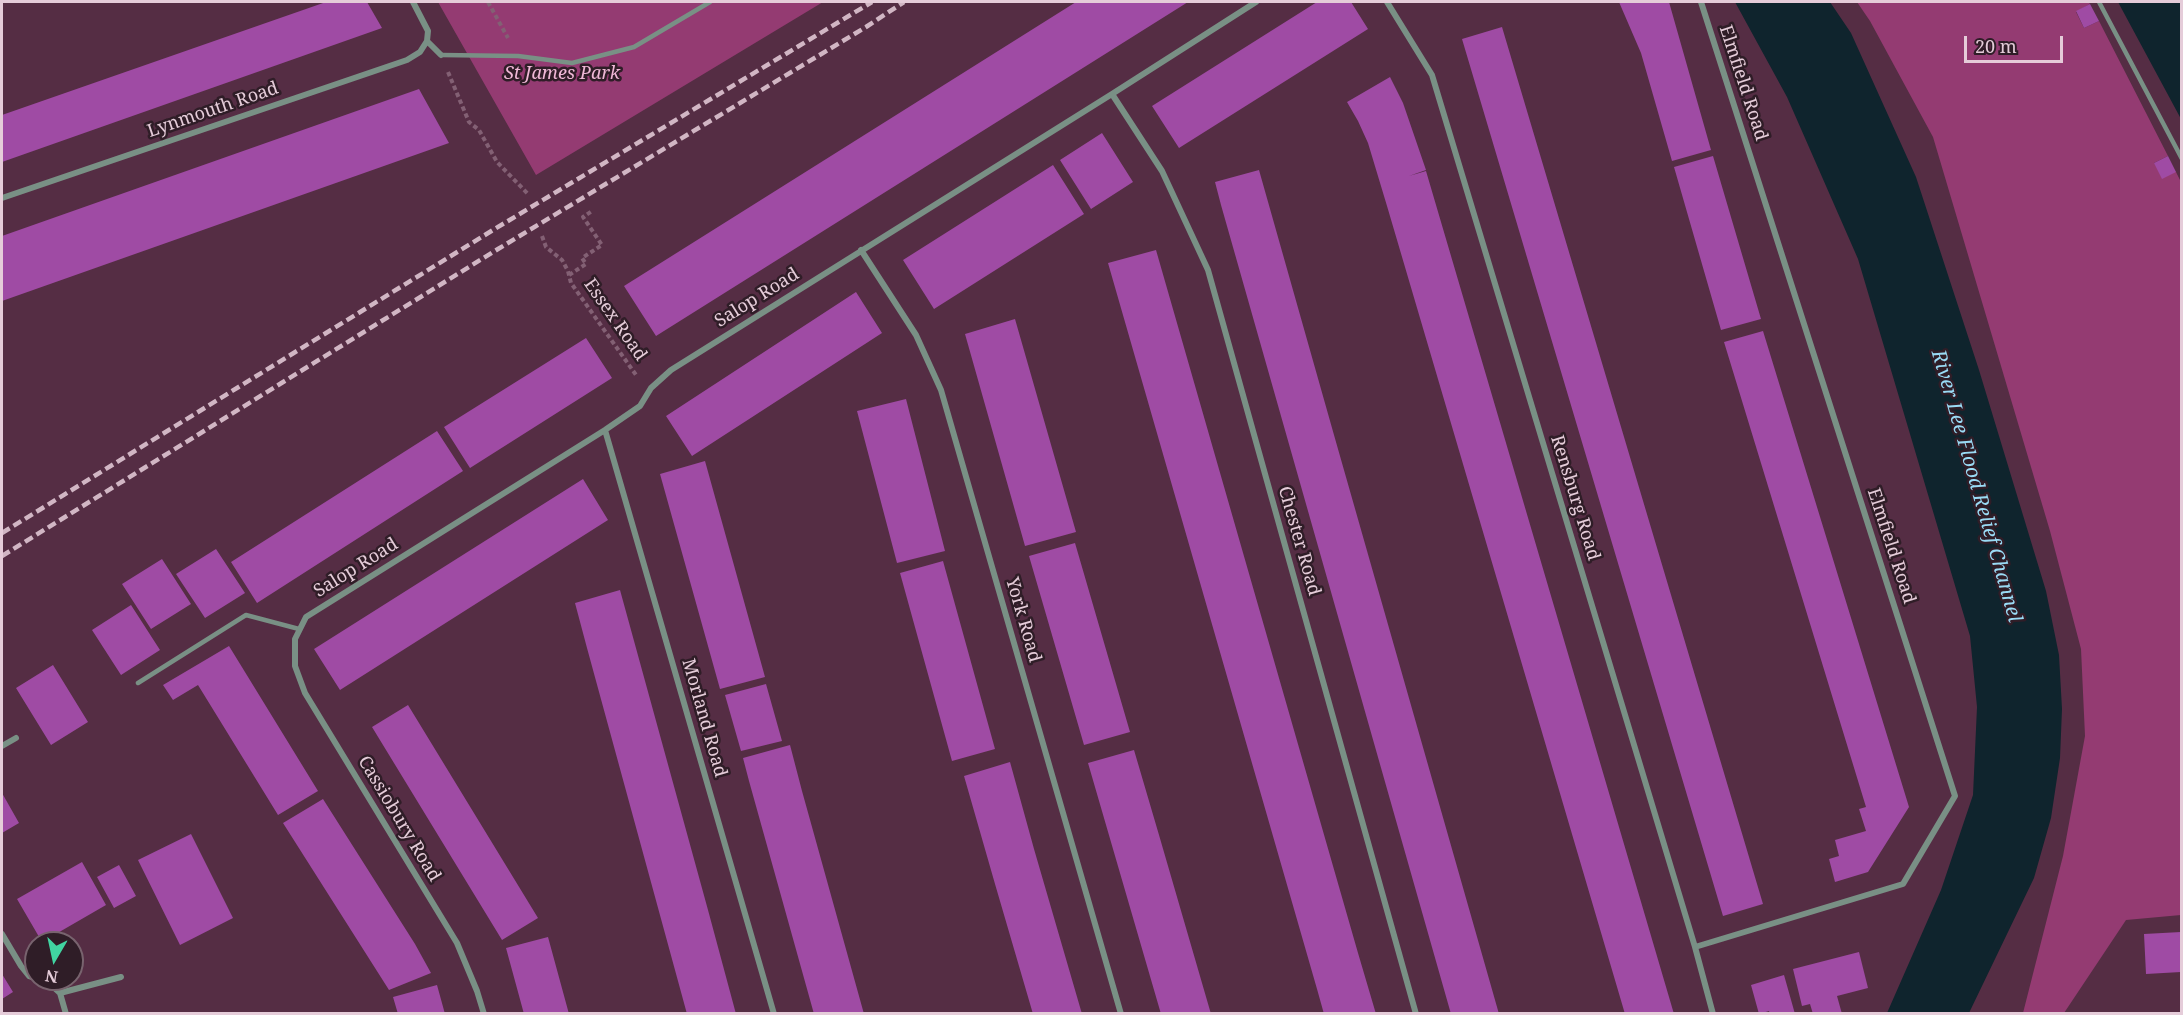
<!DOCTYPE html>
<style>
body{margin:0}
#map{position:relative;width:2183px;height:1015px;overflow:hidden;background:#552d44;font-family:"Noto Serif",serif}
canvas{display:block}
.frame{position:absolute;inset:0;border:3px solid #e5ccd9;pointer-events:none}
.north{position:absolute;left:24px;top:931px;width:60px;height:60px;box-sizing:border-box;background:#2f1d27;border:2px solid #78636e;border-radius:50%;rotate:189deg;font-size:16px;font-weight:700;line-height:24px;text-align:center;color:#e5ccd9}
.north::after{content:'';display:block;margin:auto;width:21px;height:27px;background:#41d4a1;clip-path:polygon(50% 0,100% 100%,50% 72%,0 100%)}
.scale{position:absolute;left:1964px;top:36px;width:99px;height:27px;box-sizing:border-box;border:3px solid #e5ccd9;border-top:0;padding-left:8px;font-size:18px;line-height:21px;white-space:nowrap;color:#e5ccd9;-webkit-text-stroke:4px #2f1d27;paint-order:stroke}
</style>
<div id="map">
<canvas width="2183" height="1015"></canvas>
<div class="frame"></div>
<div class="north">N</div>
<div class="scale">20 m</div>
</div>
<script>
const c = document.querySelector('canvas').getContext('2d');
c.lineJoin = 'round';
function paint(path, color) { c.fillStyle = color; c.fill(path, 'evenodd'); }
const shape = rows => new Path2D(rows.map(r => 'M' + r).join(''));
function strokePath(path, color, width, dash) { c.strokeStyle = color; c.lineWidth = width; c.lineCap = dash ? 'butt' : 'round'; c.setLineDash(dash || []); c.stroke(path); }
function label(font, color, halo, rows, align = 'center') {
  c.font = font + ' "Noto Serif",serif'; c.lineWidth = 5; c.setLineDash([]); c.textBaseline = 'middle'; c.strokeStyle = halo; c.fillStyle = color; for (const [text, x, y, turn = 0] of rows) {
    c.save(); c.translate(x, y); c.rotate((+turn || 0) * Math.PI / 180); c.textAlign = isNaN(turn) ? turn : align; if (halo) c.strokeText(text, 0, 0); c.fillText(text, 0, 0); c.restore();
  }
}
const green = shape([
 [438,2,823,2,536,175],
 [1857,2,2088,2,2090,4,2076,12,2084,28,2099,21,2168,156,2154,163,2176,172,2181,182,2181,915,2126,920,2064,1013,2023,1013,2063,856,2085,736,2081,649,2050,531,1933,137,1870,21]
]);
const water = shape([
 [1735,2,1830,2,1851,33,1916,177,1979,370,2046,591,2059,655,2062,709,2060,758,2051,818,2034,878,1969,1013,1887,1013,1941,890,1973,795,1977,707,1970,636,1858,259,1787,97],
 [2118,2,2181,2,2181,119]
]);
const building = shape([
 [326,2,367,2,382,28,2,162,2,115],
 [1076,2,1188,2,656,336,624,286],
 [1317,2,1351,2,1368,29,1179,148,1152,106],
 [1619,2,1669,2,1711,150,1672,161,1641,53],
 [2090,4,2099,21,2084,28,2076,11],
 [1502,27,1763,904,1723,916,1462,39],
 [1390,77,1403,103,1426,170,1409,176,1426,171,1674,1014,1625,1014,1387,206,1368,143,1358,121,1347,102],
 [419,89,449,143,2,301,2,236],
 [1102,133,1133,182,1091,209,1060,160],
 [1713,156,1761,319,1721,330,1674,167],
 [2168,156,2176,172,2162,179,2154,163],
 [1053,165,1084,214,934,309,903,260],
 [1259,170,1334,435,1499,1014,1451,1014,1221,205,1215,182],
 [1156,250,1358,953,1376,1014,1324,1014,1317,989,1108,263],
 [856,292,882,333,692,456,666,416],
 [1015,319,1076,532,1025,546,965,334],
 [1763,331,1909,807,1868,872,1835,882,1829,859,1839,856,1835,840,1866,831,1859,809,1866,807,1724,342],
 [586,338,612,378,470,468,444,427],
 [906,399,945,551,897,563,857,411],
 [437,431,463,471,257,603,231,562],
 [705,461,765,677,720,689,660,474],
 [583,479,608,520,340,690,314,649],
 [1075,543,1130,732,1084,745,1029,556],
 [216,549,245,593,205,618,176,574],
 [162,559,191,604,151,629,122,584],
 [943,561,995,749,952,761,900,573],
 [620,590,708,910,736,1014,687,1014,587,648,575,603],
 [131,605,160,650,121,675,92,630],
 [229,646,318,791,278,815,198,685,173,700,163,685],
 [53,665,88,722,51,745,16,688],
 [766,684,782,741,741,751,725,695],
 [408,705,538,918,502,940,372,727],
 [790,745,802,791,864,1014,814,1014,749,781,743,758],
 [1134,750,1159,835,1211,1014,1161,1014,1113,849,1088,763],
 [1010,762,1034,849,1082,1014,1033,1014,995,884,964,776],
 [2,793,19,823,2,833],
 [323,799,415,944,431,973,389,990,283,823],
 [191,834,233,918,180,945,138,860],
 [82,862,106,905,42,942,17,899],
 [119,865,136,896,114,908,97,877],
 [2181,932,2181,972,2146,974,2144,934],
 [548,937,569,1014,524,1014,506,948],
 [1859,952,1868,988,1837,996,1842,1014,1813,1014,1810,1004,1802,1006,1793,969],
 [2,974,13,992,2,999],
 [1784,975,1795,1014,1770,1014,1769,1011,1759,1014,1751,985],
 [437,985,445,1014,398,1014,393,997]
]);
const path = shape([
 [488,2,508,38],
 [448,72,469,122,479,130,497,162,529,195],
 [542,236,546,247,562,260,568,271,571,283,636,375],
 [569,275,586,264,582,258,602,245,583,217,592,211]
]);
const service = shape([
 [2099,2,2182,159],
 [441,55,518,56,572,63,634,47,710,2],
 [138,683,246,615,299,629]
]);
const minor = shape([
 [1387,2,1432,75,1695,947,1713,1014],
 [427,41,441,55],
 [1112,94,1162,171,1208,270,1416,1014],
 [2,198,407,60,420,52,427,41,428,31,413,2],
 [861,250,916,335,941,390,1121,1014],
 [605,430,774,1014],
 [2,746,16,738],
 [2,934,21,966,29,976,36,978],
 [1695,947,1903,884,1955,796,1701,2],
 [38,979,48,982,60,993,66,1014],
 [60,993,121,977],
 [484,1014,477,991,457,943,305,693,295,666,295,639,306,617,605,430,640,406,651,388,671,370,1112,94,1256,2]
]);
const rail = shape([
 [2,533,493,230,872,2],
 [2,556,498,249,866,27,904,2]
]);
const parkNames = [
 ["St James Park",562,74]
];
const streetNames = [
 ["Elmfield Road",1743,83,72],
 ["Lynmouth Road",213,110,-19],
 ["Salop Road",757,298,-32],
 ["Essex Road",615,320,55],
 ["Rensburg Road",1575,498,73],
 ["Chester Road",1299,541,74],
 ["Elmfield Road",1891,546,72],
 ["Salop Road",356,568,-32],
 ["York Road",1023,620,74],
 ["Morland Road",704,718,74],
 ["Cassiobury Road",399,819,59]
];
const waterNames = [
 ["River Lee Flood Relief Channel",1976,486,74]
];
paint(green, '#943b72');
paint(water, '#0f242d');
paint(building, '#9f4ba4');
strokePath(path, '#836074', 4, [4.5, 3]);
strokePath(service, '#799085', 4.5);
strokePath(minor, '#799085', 6);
strokePath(rail, '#d1b6c4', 4.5, [9, 4.5]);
label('italic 18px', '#f0b8d7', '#2f1d27', parkNames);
label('18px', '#e5ccd9', '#2f1d27', streetNames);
label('italic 20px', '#9adbf5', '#2f1d27', waterNames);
</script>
